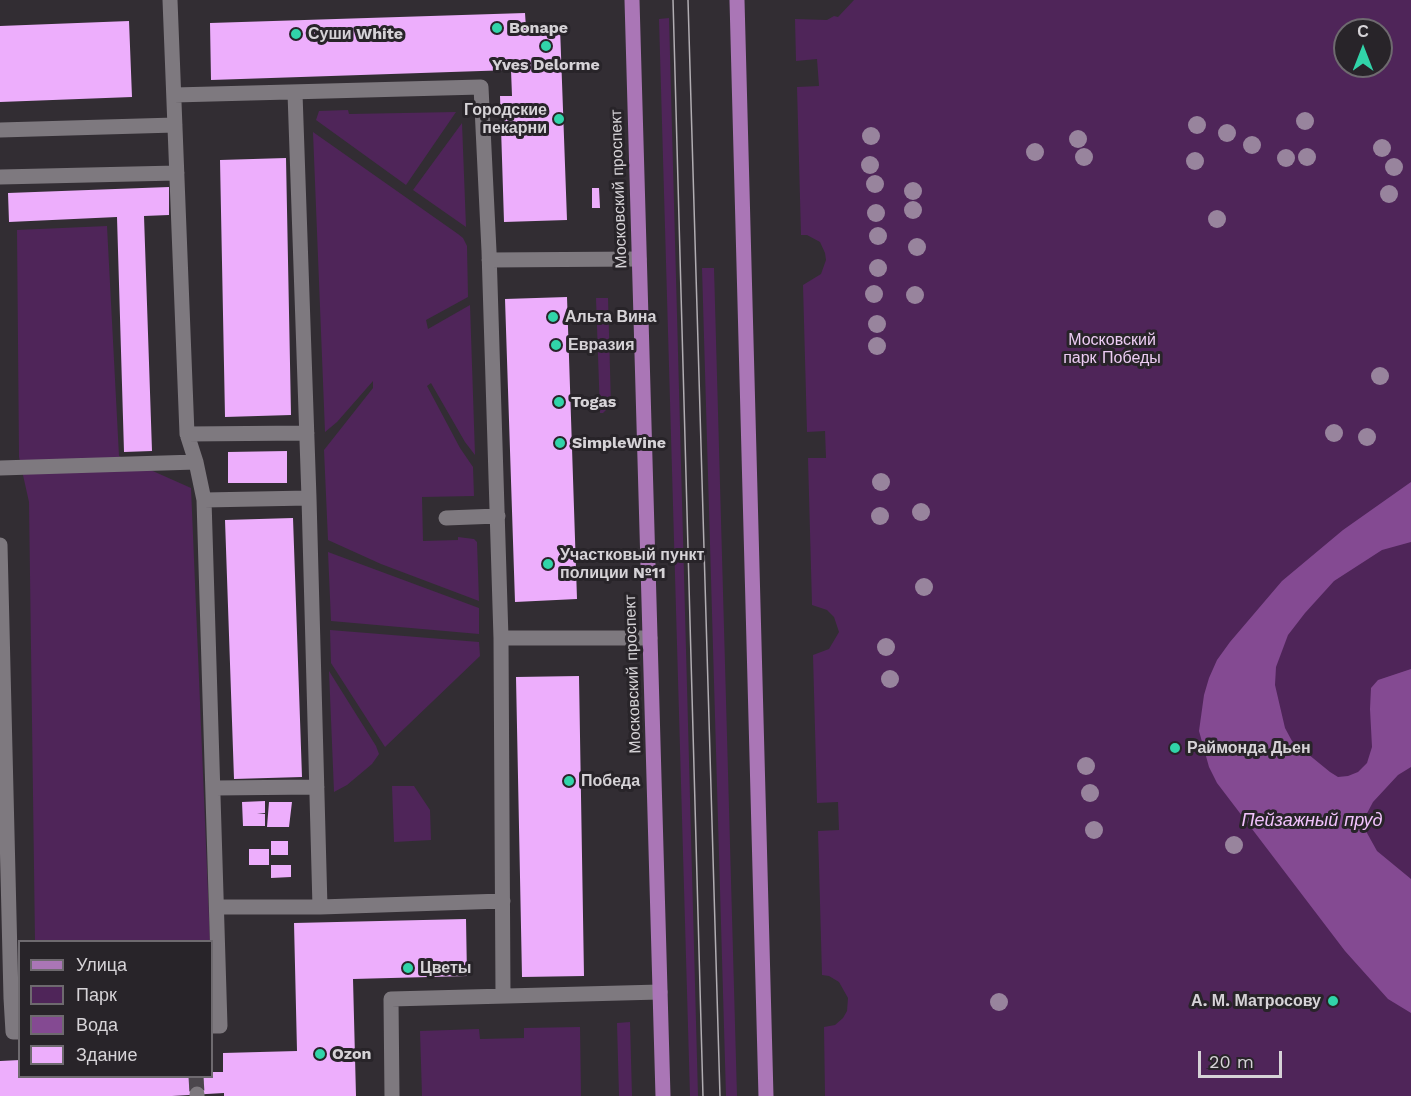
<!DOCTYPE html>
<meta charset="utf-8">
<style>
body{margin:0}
#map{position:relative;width:1411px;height:1096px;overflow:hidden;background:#322d33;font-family:"Work Sans",sans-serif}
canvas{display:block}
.legend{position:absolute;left:18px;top:940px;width:195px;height:138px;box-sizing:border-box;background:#282429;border:2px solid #6e6a6f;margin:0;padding:8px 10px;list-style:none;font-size:18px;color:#d6d3d7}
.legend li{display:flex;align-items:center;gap:12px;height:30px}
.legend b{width:30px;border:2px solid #6e6a6f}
.north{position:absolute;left:1333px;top:18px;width:60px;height:60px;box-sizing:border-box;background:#282429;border:2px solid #6e6a6f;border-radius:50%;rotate:0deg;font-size:16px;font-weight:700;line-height:24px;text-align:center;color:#d6d3d7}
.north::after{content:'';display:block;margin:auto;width:21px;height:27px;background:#31d4a9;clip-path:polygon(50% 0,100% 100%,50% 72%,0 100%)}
.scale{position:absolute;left:1198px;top:1051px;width:84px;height:27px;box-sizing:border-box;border:3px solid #d6d3d7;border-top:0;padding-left:8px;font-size:18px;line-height:21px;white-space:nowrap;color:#d6d3d7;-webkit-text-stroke:4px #282429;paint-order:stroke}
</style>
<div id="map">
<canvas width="1411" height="1096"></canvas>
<ul class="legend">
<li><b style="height:8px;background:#aa76b6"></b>Улица</li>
<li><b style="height:16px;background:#4f2559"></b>Парк</li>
<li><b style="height:16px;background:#844a92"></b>Вода</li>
<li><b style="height:16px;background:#edaefc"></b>Здание</li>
</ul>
<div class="north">С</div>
<div class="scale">20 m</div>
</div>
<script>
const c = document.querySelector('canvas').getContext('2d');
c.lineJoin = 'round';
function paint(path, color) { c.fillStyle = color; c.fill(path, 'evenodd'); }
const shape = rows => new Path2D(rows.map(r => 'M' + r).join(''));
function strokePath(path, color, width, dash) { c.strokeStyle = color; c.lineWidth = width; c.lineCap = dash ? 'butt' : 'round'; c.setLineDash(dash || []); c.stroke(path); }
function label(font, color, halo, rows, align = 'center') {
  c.font = font + ' "Work Sans",sans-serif'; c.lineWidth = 6; c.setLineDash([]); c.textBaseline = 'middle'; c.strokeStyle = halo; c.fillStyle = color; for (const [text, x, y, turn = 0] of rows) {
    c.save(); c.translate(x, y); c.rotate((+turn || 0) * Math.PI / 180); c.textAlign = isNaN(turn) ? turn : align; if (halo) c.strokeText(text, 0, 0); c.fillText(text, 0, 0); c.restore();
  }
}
const green = shape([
 [854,0,1411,0,1411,1096,825,1096,824,1027,835,1025,843,1018,847,1011,848,998,839,982,829,976,822,975,818,831,839,830,838,802,817,803,813,655,829,649,839,632,834,617,827,610,812,605,808,458,826,458,825,431,807,432,803,285,821,274,826,260,825,253,820,242,807,235,801,235,797,87,819,86,817,59,796,61,795,19,827,20,834,16,838,17],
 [1345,30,1381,30,1381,66,1345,66],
 [669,18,698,1096,690,1096,659,19],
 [348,110,349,114,456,112,406,185,316,120,319,111],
 [462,123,466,227,413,190],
 [313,132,458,234,463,238,467,246,468,297,426,320,428,329,470,305,475,455,465,442,431,383,427,386,460,448,473,467,474,496,422,497,423,541,458,540,458,537,474,539,477,542,479,601,381,564,328,540,324,450,373,388,373,381,337,422,325,432],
 [107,226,119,456,191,488,210,941,35,941,29,502,19,457,17,230],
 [702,268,714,268,737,1096,726,1096],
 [596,298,608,298,611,405,603,413,600,413],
 [328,552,479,608,479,634,331,621],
 [330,630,479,642,480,656,385,747,331,663],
 [329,671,376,746,379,754,372,764,347,785,334,792],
 [392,786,414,786,430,810,431,840,394,842],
 [630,1022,632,1096,619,1096,617,1023],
 [580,1027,581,1096,422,1096,420,1031,479,1029,480,1039,524,1038,524,1028]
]);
const water = shape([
 [1411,482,1411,542,1382,550,1334,581,1305,613,1288,635,1276,667,1275,685,1285,728,1292,741,1330,772,1338,777,1348,776,1358,772,1367,763,1372,747,1370,709,1371,688,1378,680,1411,669,1411,767,1398,775,1373,802,1364,819,1367,833,1377,851,1411,879,1411,1013,1388,999,1345,951,1217,783,1209,767,1199,731,1204,695,1209,678,1217,660,1230,642,1282,581,1343,530]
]);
const building = shape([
 [525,13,526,28,560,27,567,220,504,222,500,96,512,96,511,70,211,80,210,23],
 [129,21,132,97,0,102,0,26],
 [286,158,291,415,225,417,220,160],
 [169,187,169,215,144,216,152,451,124,452,117,217,9,222,8,193],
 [592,188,599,188,600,208,592,208],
 [567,297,577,599,515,602,505,299],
 [287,451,287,483,228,483,228,452],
 [293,518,302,777,234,779,225,520],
 [579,676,584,976,522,977,516,677],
 [265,801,265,813,257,813,265,814,265,826,243,826,242,802],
 [269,802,292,802,289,827,267,827],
 [271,841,288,841,288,855,271,855],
 [249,849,269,849,269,865,249,865],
 [271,865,291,865,291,877,271,878],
 [466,919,467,976,353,979,356,1096,224,1096,224,1093,172,1096,0,1096,0,1061,20,1060,20,1076,212,1076,212,1072,223,1072,223,1053,297,1051,294,923]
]);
const minorTunnel = shape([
 [196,1076,197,1094]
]);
const minor = shape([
 [170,0,187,434,196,462,204,500,220,1026,212,1026],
 [295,93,309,498,320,907,503,901],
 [174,95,481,87,489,251,501,638,503,996],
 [0,130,175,125],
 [0,177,177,173],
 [489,260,639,259],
 [187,434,307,433],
 [0,468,196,462],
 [204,500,309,498],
 [446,518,498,516],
 [0,545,11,998,13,1032,20,1032],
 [501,638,650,638],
 [214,788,317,787],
 [217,907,320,907],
 [197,1094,197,1096],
 [392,1096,391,999,660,992]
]);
const major = shape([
 [632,0,663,1096],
 [737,0,766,1096]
]);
const tram = shape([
 [673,0,703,1096],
 [688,0,720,1096]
]);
const trees = [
 [1305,121],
 [1197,125],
 [1227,133],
 [871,136],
 [1078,139],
 [1252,145],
 [1382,148],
 [1035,152],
 [1084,157],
 [1307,157],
 [1286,158],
 [1195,161],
 [870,165],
 [1394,167],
 [875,184],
 [913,191],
 [1389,194],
 [913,210],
 [876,213],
 [1217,219],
 [878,236],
 [917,247],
 [878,268],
 [874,294],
 [915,295],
 [877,324],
 [877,346],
 [1380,376],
 [1334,433],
 [1367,437],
 [881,482],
 [921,512],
 [880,516],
 [924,587],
 [886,647],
 [890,679],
 [1086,766],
 [1090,793],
 [1094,830],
 [1234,845],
 [999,1002]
];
const markers = [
 [497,28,6,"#31d4a9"],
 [296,34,6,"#31d4a9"],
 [546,46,6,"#31d4a9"],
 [559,119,6,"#31d4a9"],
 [553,317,6,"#31d4a9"],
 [556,345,6,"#31d4a9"],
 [559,402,6,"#31d4a9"],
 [560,443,6,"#31d4a9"],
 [548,564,6,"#31d4a9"],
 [1175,748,6,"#31d4a9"],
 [569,781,6,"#31d4a9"],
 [408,968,6,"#31d4a9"],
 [1333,1001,6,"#31d4a9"],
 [320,1054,6,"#31d4a9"]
];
const poiNames = [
 ["Bonape",509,28],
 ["Суши White",308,34],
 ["Yves Delorme",546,65,"center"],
 ["Городские",547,110,"right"],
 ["пекарни",547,128,"right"],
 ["Альта Вина",565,317],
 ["Евразия",568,345],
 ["Togas",571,402],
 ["SimpleWine",572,443],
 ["Участковый пункт",560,555],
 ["полиции №11",560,573],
 ["Раймонда Дьен",1187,748],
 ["Победа",581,781],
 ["Цветы",420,968],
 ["А. М. Матросову",1321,1001,"right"],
 ["Ozon",332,1054]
];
const streetNames = [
 ["Московский проспект",619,189,-92],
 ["Московский проспект",633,674,-92]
];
const parkNames = [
 ["Московский",1112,340],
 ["парк Победы",1112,358]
];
const waterNames = [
 ["Пейзажный пруд",1312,821]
];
paint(green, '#4f2559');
paint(water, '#844a92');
paint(building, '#edaefc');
strokePath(minorTunnel, '#4b464c', 15, [15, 8]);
strokePath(minor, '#7e797f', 15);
strokePath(major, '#aa76b6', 15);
strokePath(tram, '#b1adb2', 1.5);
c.fillStyle = '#98849d';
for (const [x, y] of trees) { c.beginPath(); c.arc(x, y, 9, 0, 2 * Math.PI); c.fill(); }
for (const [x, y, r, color] of markers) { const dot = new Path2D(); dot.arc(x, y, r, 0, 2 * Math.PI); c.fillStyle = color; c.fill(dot); strokePath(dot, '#282429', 2); }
label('bold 16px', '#d6d3d7', '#282429', poiNames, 'left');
label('16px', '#d6d3d7', '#282429', streetNames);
label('16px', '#ecccf3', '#282429', parkNames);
label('italic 18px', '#f2c3fd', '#282429', waterNames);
</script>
